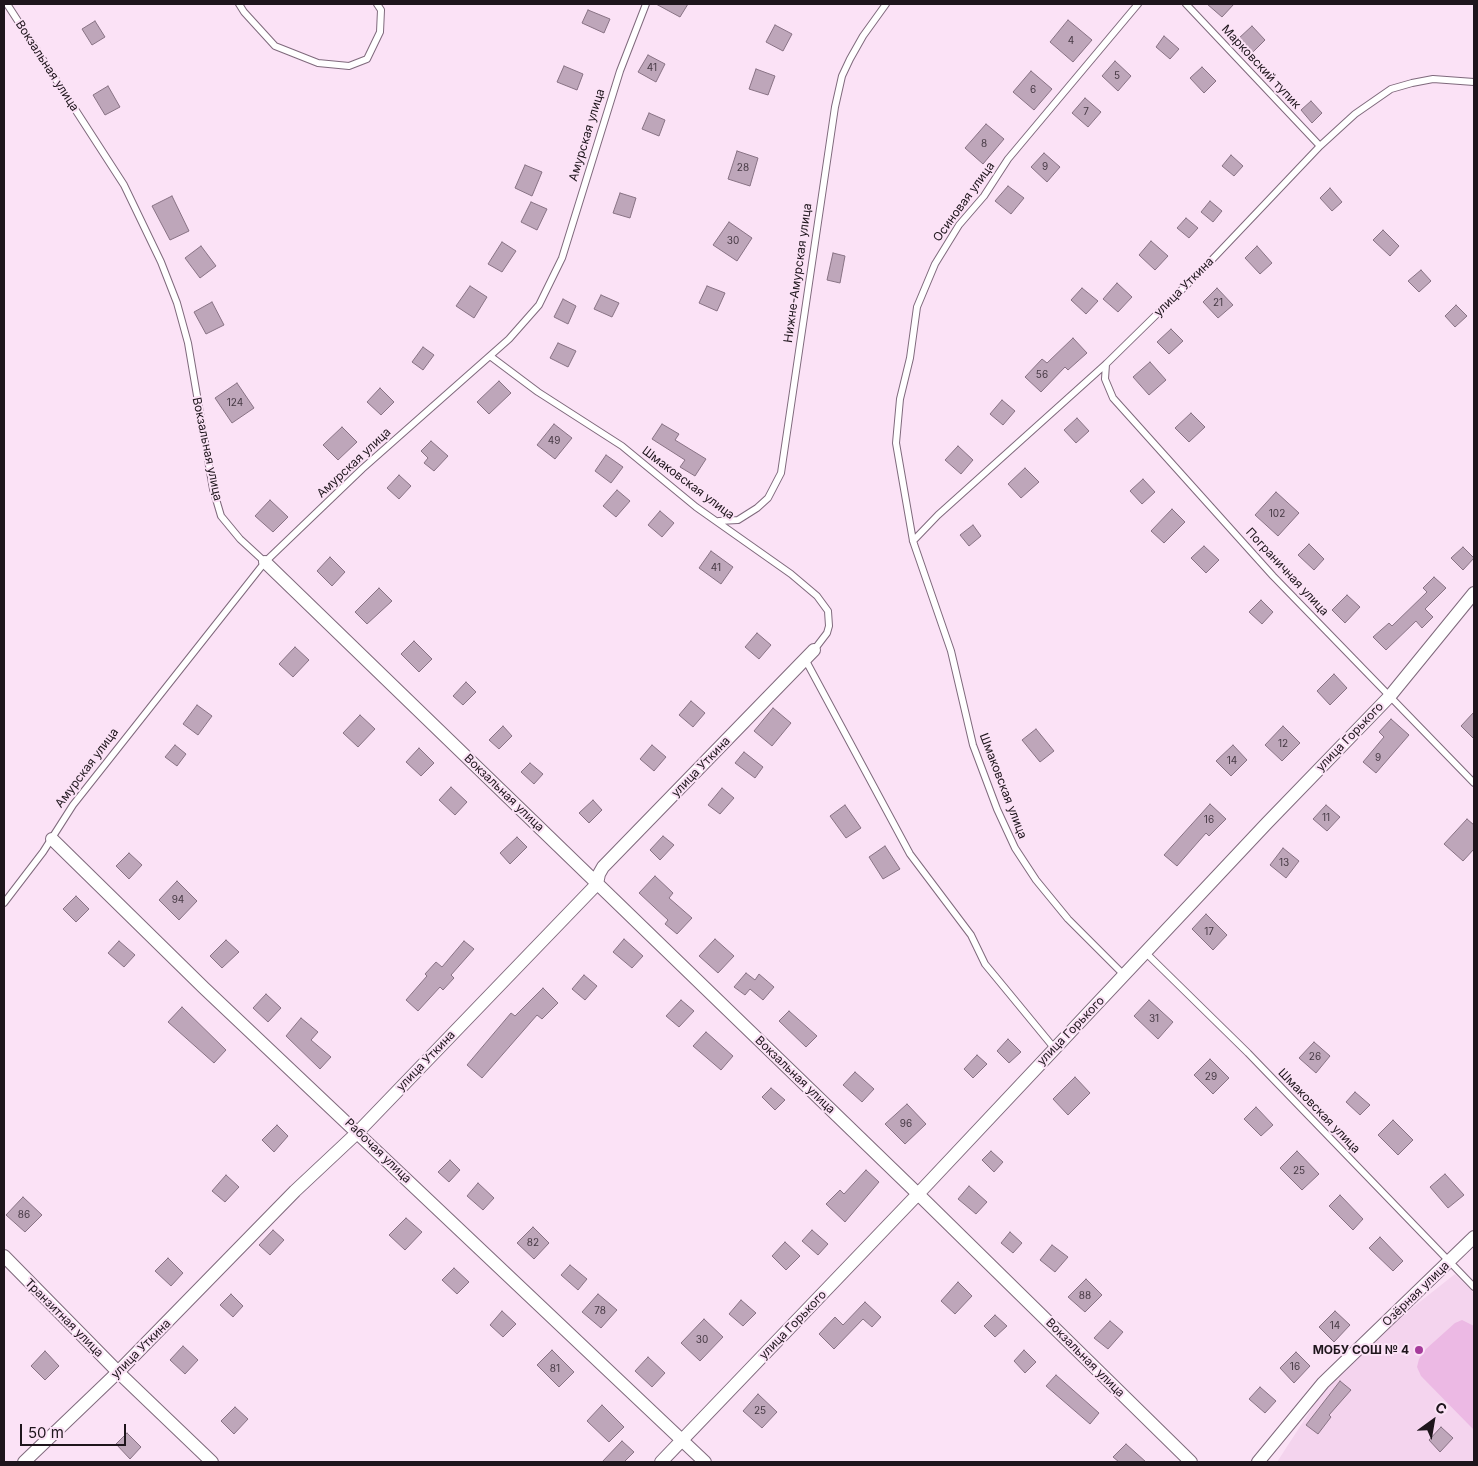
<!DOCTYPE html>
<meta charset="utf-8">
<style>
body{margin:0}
#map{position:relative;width:1478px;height:1466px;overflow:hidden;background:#fbe2f6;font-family:Inter,sans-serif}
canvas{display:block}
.frame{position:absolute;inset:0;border:5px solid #1e151c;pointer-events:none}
.north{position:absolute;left:1408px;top:1396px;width:50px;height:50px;-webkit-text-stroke:4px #fbe2f6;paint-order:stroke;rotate:32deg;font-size:14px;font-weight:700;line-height:20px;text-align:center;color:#1e151c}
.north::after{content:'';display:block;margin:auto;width:18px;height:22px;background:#1e151c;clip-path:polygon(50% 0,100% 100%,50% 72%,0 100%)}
.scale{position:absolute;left:20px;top:1424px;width:106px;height:22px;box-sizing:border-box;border:2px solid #1e151c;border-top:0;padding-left:6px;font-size:15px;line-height:18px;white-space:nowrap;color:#1e151c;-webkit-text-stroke:4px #fbe2f6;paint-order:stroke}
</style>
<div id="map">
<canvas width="1478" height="1466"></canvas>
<div class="frame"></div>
<div class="north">С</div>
<div class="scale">50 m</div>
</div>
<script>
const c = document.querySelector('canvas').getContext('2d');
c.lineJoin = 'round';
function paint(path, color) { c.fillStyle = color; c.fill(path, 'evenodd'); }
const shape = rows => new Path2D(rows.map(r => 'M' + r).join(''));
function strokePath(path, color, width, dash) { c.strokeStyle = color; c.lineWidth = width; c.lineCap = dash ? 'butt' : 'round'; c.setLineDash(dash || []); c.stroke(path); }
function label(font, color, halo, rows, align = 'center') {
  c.font = font + ' Inter,sans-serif'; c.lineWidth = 4; c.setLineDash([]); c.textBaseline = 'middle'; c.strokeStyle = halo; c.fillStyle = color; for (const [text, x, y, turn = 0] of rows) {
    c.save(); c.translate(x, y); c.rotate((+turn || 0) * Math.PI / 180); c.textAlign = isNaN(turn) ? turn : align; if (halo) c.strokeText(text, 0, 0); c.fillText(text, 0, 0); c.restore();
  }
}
const built = shape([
 [1455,1274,1474,1293,1474,1462,1277,1462,1327,1385,1402,1316]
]);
const green = shape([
 [1462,1320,1474,1326,1474,1430,1421,1376,1417,1367,1419,1359,1426,1349,1455,1323]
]);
const building = shape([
 [656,4,688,4,680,17,656,4],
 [1207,4,1234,4,1222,17,1207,4],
 [588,10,610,19,604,33,582,23,588,10],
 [1068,20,1092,40,1073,62,1050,42,1068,20],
 [95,21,105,37,92,45,82,29,95,21],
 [775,25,792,34,783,51,766,42,775,25],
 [1252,26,1265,40,1252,53,1238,39,1252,26],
 [1164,36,1179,49,1170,59,1156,47,1164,36],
 [648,55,665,64,656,82,638,72,648,55],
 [1115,61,1131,76,1118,91,1102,76,1115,61],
 [564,66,583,74,577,90,557,82,564,66],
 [1202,67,1216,81,1204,93,1190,78,1202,67],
 [756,69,775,76,768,95,749,89,756,69],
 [1031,71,1052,89,1034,110,1013,92,1031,71],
 [108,86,120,107,105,115,93,95,108,86],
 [1085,98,1101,112,1088,127,1072,113,1085,98],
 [1311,101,1322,113,1312,123,1301,110,1311,101],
 [649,113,665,120,659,136,642,129,649,113],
 [986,124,1004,139,983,164,965,148,986,124],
 [737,151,758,158,750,186,728,179,737,151],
 [1044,153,1060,167,1047,182,1031,167,1044,153],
 [1231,155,1243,166,1234,176,1222,166,1231,155],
 [525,165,542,172,532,196,515,188,525,165],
 [1008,186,1024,198,1011,214,995,201,1008,186],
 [1330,188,1342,202,1332,211,1320,198,1330,188],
 [620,193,636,198,630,218,613,213,620,193],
 [172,196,189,231,170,240,152,206,172,196],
 [1210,201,1222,211,1213,222,1201,212,1210,201],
 [531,202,547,209,537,230,521,222,531,202],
 [1186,218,1198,228,1189,238,1177,228,1186,218],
 [729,222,752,238,737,261,713,245,729,222],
 [1383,230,1399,246,1390,256,1373,240,1383,230],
 [1151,241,1168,256,1155,270,1139,255,1151,241],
 [502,242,516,251,502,272,488,264,502,242],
 [201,246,216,266,200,278,185,258,201,246],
 [1257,246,1272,263,1260,274,1245,258,1257,246],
 [833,253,845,256,840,283,827,280,833,253],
 [1421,270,1431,281,1419,292,1408,281,1421,270],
 [1117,283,1132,297,1118,312,1103,299,1117,283],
 [470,286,487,297,474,318,456,306,470,286],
 [707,286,725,293,717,311,699,303,707,286],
 [1082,288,1098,301,1086,314,1071,300,1082,288],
 [1217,288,1233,305,1218,318,1203,302,1217,288],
 [601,295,619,303,612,317,594,309,601,295],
 [563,299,576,306,568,324,554,317,563,299],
 [212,302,224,325,206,334,194,312,212,302],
 [1456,305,1467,316,1455,327,1445,316,1456,305],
 [1171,329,1183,341,1169,354,1157,342,1171,329],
 [1073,338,1087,353,1068,370,1065,367,1041,392,1025,377,1042,359,1047,363,1073,338],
 [558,343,576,351,568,367,550,358,558,343],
 [423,347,434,355,423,370,412,362,423,347],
 [1150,362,1166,380,1149,395,1133,377,1150,362],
 [499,381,511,393,489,414,477,402,499,381],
 [237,383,254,408,232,423,215,398,237,383],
 [380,388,394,402,381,415,367,402,380,388],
 [1002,400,1015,411,1003,425,990,414,1002,400],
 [1191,413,1205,427,1189,442,1175,428,1191,413],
 [1077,418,1089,431,1076,443,1064,430,1077,418],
 [554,424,572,438,555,459,537,445,554,424],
 [662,424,679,434,675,440,706,459,695,476,680,467,685,460,652,439,662,424],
 [342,427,357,442,338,460,323,445,342,427],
 [431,441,448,456,434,471,424,463,428,458,421,451,431,441],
 [958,446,973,460,961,474,945,460,958,446],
 [606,455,623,467,611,483,595,471,606,455],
 [1025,468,1039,482,1021,498,1008,484,1025,468],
 [399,475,411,486,399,499,387,488,399,475],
 [1143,479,1155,492,1142,504,1130,491,1143,479],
 [617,490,630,501,616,517,603,506,617,490],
 [1276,492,1299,513,1278,536,1255,515,1276,492],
 [270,500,288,517,273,532,255,516,270,500],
 [1172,509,1185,522,1164,543,1151,531,1172,509],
 [660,511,674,523,662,537,648,525,660,511],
 [973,525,981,536,969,546,960,535,973,525],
 [1309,544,1324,559,1314,570,1298,555,1309,544],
 [1204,546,1219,560,1206,573,1191,558,1204,546],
 [1463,547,1474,558,1463,570,1451,558,1463,547],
 [711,551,733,567,721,584,699,568,711,551],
 [330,557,345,572,332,586,317,571,330,557],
 [1434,577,1446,588,1425,609,1433,617,1422,628,1416,621,1386,650,1373,637,1389,623,1392,626,1427,592,1423,588,1434,577],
 [379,588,392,601,367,624,355,612,379,588],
 [1347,595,1360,607,1345,623,1332,610,1347,595],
 [1261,600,1273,612,1262,624,1249,612,1261,600],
 [757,633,771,645,759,659,745,647,757,633],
 [414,641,432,659,419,672,401,654,414,641],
 [295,647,309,660,293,677,279,664,295,647],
 [1334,674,1347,688,1330,705,1317,691,1334,674],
 [466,682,476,692,463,705,453,696,466,682],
 [691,701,705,713,693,727,679,715,691,701],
 [197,705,212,716,198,735,183,724,197,705],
 [773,708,791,723,772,746,754,731,773,708],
 [1474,712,1474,739,1461,726,1474,712],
 [360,715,375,729,358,747,343,733,360,715],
 [1391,719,1409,735,1376,773,1363,762,1384,737,1379,732,1391,719],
 [503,726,512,736,499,749,489,740,503,726],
 [1283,726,1300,743,1282,761,1265,745,1283,726],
 [1036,729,1054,751,1040,762,1022,740,1036,729],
 [175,745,186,754,177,766,165,757,175,745],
 [652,745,666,757,654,771,640,759,652,745],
 [1233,745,1247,760,1231,776,1216,761,1233,745],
 [419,748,434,763,421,776,406,762,419,748],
 [744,752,763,767,755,778,735,763,744,752],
 [530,763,543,774,534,784,521,772,530,763],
 [451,787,467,802,455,815,439,800,451,787],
 [722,788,734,798,720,814,708,805,722,788],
 [593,800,602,810,589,823,579,813,593,800],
 [1210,804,1226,819,1209,836,1206,833,1177,866,1164,855,1210,804],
 [845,805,861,828,846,838,830,816,845,805],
 [1326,805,1340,817,1327,831,1313,819,1326,805],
 [1467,819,1474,825,1474,849,1463,861,1444,844,1467,819],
 [663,836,674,845,660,860,650,850,663,836],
 [517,837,527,847,510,864,500,853,517,837],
 [885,846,900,869,883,879,869,857,885,846],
 [1283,848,1299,861,1286,878,1270,865,1283,848],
 [129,853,142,865,129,879,116,866,129,853],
 [655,876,673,893,669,898,692,918,677,934,665,924,668,920,639,893,655,876],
 [177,881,197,901,179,920,159,900,177,881],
 [76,896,89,909,76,922,63,909,76,896],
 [1206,914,1227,935,1213,950,1192,929,1206,914],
 [624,939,643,956,632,968,613,952,624,939],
 [715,939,734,956,718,973,699,956,715,939],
 [226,940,239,952,222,968,210,956,226,940],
 [119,941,135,955,124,967,108,953,119,941],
 [464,941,474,949,451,975,454,978,443,990,440,987,418,1011,406,1000,427,976,425,974,436,962,442,967,464,941],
 [746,973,755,980,759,974,774,987,763,1000,750,989,745,995,734,987,746,973],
 [584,975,597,986,585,1000,572,989,584,975],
 [543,988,558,1003,542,1019,537,1015,482,1078,467,1065,511,1013,515,1016,543,988],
 [266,994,281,1008,268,1022,253,1008,266,994],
 [681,1000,694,1011,679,1027,666,1016,681,1000],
 [1149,1000,1173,1022,1158,1039,1134,1016,1149,1000],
 [182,1007,226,1050,214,1063,168,1022,182,1007],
 [789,1011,817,1036,806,1047,779,1021,789,1011],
 [301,1018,318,1032,311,1040,331,1057,320,1069,286,1036,301,1018],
 [706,1032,733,1056,721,1070,693,1046,706,1032],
 [1008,1039,1021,1052,1009,1063,997,1051,1008,1039],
 [1314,1042,1330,1056,1316,1073,1299,1058,1314,1042],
 [977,1055,987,1064,973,1078,964,1069,977,1055],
 [1210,1059,1229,1078,1213,1094,1194,1075,1210,1059],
 [855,1072,874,1089,862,1102,843,1085,855,1072],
 [1075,1077,1090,1093,1068,1115,1053,1099,1075,1077],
 [771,1088,785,1100,775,1110,762,1097,771,1088],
 [1355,1092,1370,1105,1360,1115,1346,1102,1355,1092],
 [907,1104,926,1124,905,1144,885,1124,907,1104],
 [1256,1107,1273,1125,1261,1136,1244,1119,1256,1107],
 [1393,1120,1413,1140,1398,1155,1378,1135,1393,1120],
 [277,1125,288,1136,274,1152,262,1140,277,1125],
 [991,1151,1003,1162,994,1172,982,1160,991,1151],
 [1297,1151,1319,1174,1302,1190,1280,1168,1297,1151],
 [450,1160,460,1170,449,1182,438,1172,450,1160],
 [866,1170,879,1182,845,1222,826,1204,840,1190,844,1194,866,1170],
 [1445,1174,1464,1195,1448,1208,1430,1187,1445,1174],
 [226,1175,239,1187,225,1202,212,1191,226,1175],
 [478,1183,494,1198,483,1210,467,1196,478,1183],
 [969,1186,987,1202,976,1214,958,1199,969,1186],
 [1340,1195,1363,1219,1353,1230,1329,1206,1340,1195],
 [23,1197,42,1215,25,1232,6,1215,23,1197],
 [406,1218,422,1232,405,1250,389,1235,406,1218],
 [533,1227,549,1243,534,1259,517,1243,533,1227],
 [273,1230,284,1240,270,1255,259,1245,273,1230],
 [812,1230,828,1244,818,1255,802,1241,812,1230],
 [1010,1232,1022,1243,1013,1253,1001,1243,1010,1232],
 [1380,1237,1403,1261,1393,1271,1369,1248,1380,1237],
 [785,1242,800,1256,786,1270,772,1256,785,1242],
 [1052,1245,1068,1257,1055,1272,1040,1260,1052,1245],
 [168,1258,183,1273,171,1286,155,1271,168,1258],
 [570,1265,587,1279,578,1290,561,1275,570,1265],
 [454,1268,469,1282,457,1294,442,1280,454,1268],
 [1086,1279,1102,1295,1085,1312,1068,1297,1086,1279],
 [958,1282,972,1296,955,1314,941,1301,958,1282],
 [231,1294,243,1306,233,1317,220,1305,231,1294],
 [598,1294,617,1310,601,1328,582,1312,598,1294],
 [741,1300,756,1313,743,1326,729,1314,741,1300],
 [865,1302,881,1317,872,1327,863,1319,834,1349,819,1334,835,1317,843,1325,865,1302],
 [502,1311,516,1324,503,1337,490,1325,502,1311],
 [1335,1311,1350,1325,1334,1342,1319,1327,1335,1311],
 [995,1315,1007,1326,995,1337,984,1326,995,1315],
 [704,1319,723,1337,700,1361,681,1343,704,1319],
 [1110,1321,1123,1332,1108,1349,1094,1338,1110,1321],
 [183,1346,198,1360,185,1374,170,1360,183,1346],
 [552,1350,574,1372,559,1387,537,1365,552,1350],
 [1024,1350,1036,1362,1025,1373,1014,1361,1024,1350],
 [45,1351,59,1366,45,1380,31,1366,45,1351],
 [1296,1352,1310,1366,1294,1383,1280,1368,1296,1352],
 [648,1357,665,1373,652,1387,635,1371,648,1357],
 [1056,1375,1099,1413,1090,1424,1046,1386,1056,1375],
 [1340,1381,1351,1390,1329,1415,1331,1417,1318,1434,1306,1425,1340,1381],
 [1260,1387,1276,1401,1265,1413,1249,1399,1260,1387],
 [758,1394,777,1412,762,1428,743,1411,758,1394],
 [602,1405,624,1427,609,1442,587,1421,602,1405],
 [235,1407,248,1419,234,1434,221,1421,235,1407],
 [1441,1427,1453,1438,1440,1452,1429,1440,1441,1427],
 [127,1433,141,1447,130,1459,116,1444,127,1433],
 [622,1441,634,1452,624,1462,602,1462,622,1441],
 [1126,1444,1146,1462,1119,1462,1113,1457,1126,1444]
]);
const service = shape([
 [7,4,124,185,161,262,177,303,188,343,213,489,221,516,240,539,265,562],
 [239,4,244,12,275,46,318,63,349,66,367,59,380,32,381,10,377,4],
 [1186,4,1320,146],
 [490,356,538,392,622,446,696,507,791,574,817,596,828,611,829,626,827,633,814,650],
 [1106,364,1105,379,1113,398,1273,576,1474,783],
 [719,521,738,520,757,508,768,498,781,473,835,107,842,76,850,59,863,36,886,4],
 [913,541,938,515,1106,364,1206,266,1320,146,1355,114,1391,89,1412,83,1433,79,1474,82],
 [805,659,910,854,971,935,985,964,1055,1049],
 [4,903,43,852,73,805,265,562,362,469,509,339,539,305,562,258,620,71,646,4],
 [1146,953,1248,1053,1474,1287],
 [1125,976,1068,919,1036,880,1015,848,997,809,973,745,951,651,913,541,896,443,900,399,910,358,917,307,935,264,959,225,984,196,1008,159,1138,4]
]);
const minor = shape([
 [265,562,918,1194,1191,1462],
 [52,839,204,988,705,1462],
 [4,1256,118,1372,212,1462],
 [24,1462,118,1372,295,1191,358,1132,597,884,599,874,603,867,814,650],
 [661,1462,918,1194,1267,823,1390,696,1474,593],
 [1258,1462,1323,1383,1474,1237]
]);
const markers = [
 [1419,1350,5,"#a63b9b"]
];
const numberNames = [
 ["4",1071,41],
 ["41",652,68],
 ["5",1117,76],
 ["6",1033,90],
 ["7",1086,112],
 ["8",984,144],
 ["9",1045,167],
 ["28",743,168],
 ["30",733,241],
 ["21",1218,303],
 ["56",1042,375],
 ["124",235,403],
 ["49",554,441],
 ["102",1277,514],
 ["41",716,568],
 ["12",1283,744],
 ["9",1378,758],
 ["14",1232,761],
 ["11",1326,818],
 ["16",1209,820],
 ["13",1284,863],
 ["94",178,900],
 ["17",1209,932],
 ["31",1154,1019],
 ["26",1315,1057],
 ["29",1211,1077],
 ["96",906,1124],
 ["25",1299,1171],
 ["86",24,1215],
 ["82",533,1243],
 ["88",1085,1296],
 ["78",600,1311],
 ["14",1335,1326],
 ["30",702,1340],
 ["16",1295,1367],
 ["81",555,1369],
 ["25",760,1411]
];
const streetNames = [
 ["Вокзальная улица",47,66,57],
 ["Марковский тупик",1261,67,47],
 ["Амурская улица",587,135,-73],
 ["Осиновая улица",964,202,-54],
 ["Нижне-Амурская улица",798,273,-82],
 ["улица Уткина",1184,287,-45],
 ["Вокзальная улица",207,449,78],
 ["Амурская улица",354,463,-43],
 ["Шмаковская улица",688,483,37],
 ["Пограничная улица",1287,572,47],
 ["улица Горького",1350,737,-46],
 ["улица Уткина",701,767,-46],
 ["Амурская улица",87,768,-53],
 ["Шмаковская улица",1003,786,69],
 ["Вокзальная улица",504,793,44],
 ["улица Горького",1071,1031,-46],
 ["улица Уткина",426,1061,-46],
 ["Вокзальная улица",795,1075,44],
 ["Шмаковская улица",1319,1111,46],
 ["Рабочая улица",378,1151,44],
 ["Озёрная улица",1416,1294,-44],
 ["Транзитная улица",64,1318,45],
 ["улица Горького",793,1325,-46],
 ["улица Уткина",141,1349,-45],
 ["Вокзальная улица",1085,1358,45]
];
const poiNames = [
 ["МОБУ СОШ № 4",1409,1350]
];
paint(built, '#f4d4ee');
paint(green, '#ecb9e4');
paint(building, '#bea6ba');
strokePath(building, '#887284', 1);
strokePath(service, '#7f697c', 8);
strokePath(minor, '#7f697c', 14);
strokePath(service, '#fff', 6);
strokePath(minor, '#fff', 12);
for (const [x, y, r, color] of markers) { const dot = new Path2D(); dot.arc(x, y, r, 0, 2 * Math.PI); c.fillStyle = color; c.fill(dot); strokePath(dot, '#fbe2f6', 2); }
label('10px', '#463944', null, numberNames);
label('12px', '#1e151c', '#fbe2f6', streetNames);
label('bold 12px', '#1e151c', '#fbe2f6', poiNames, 'right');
</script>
